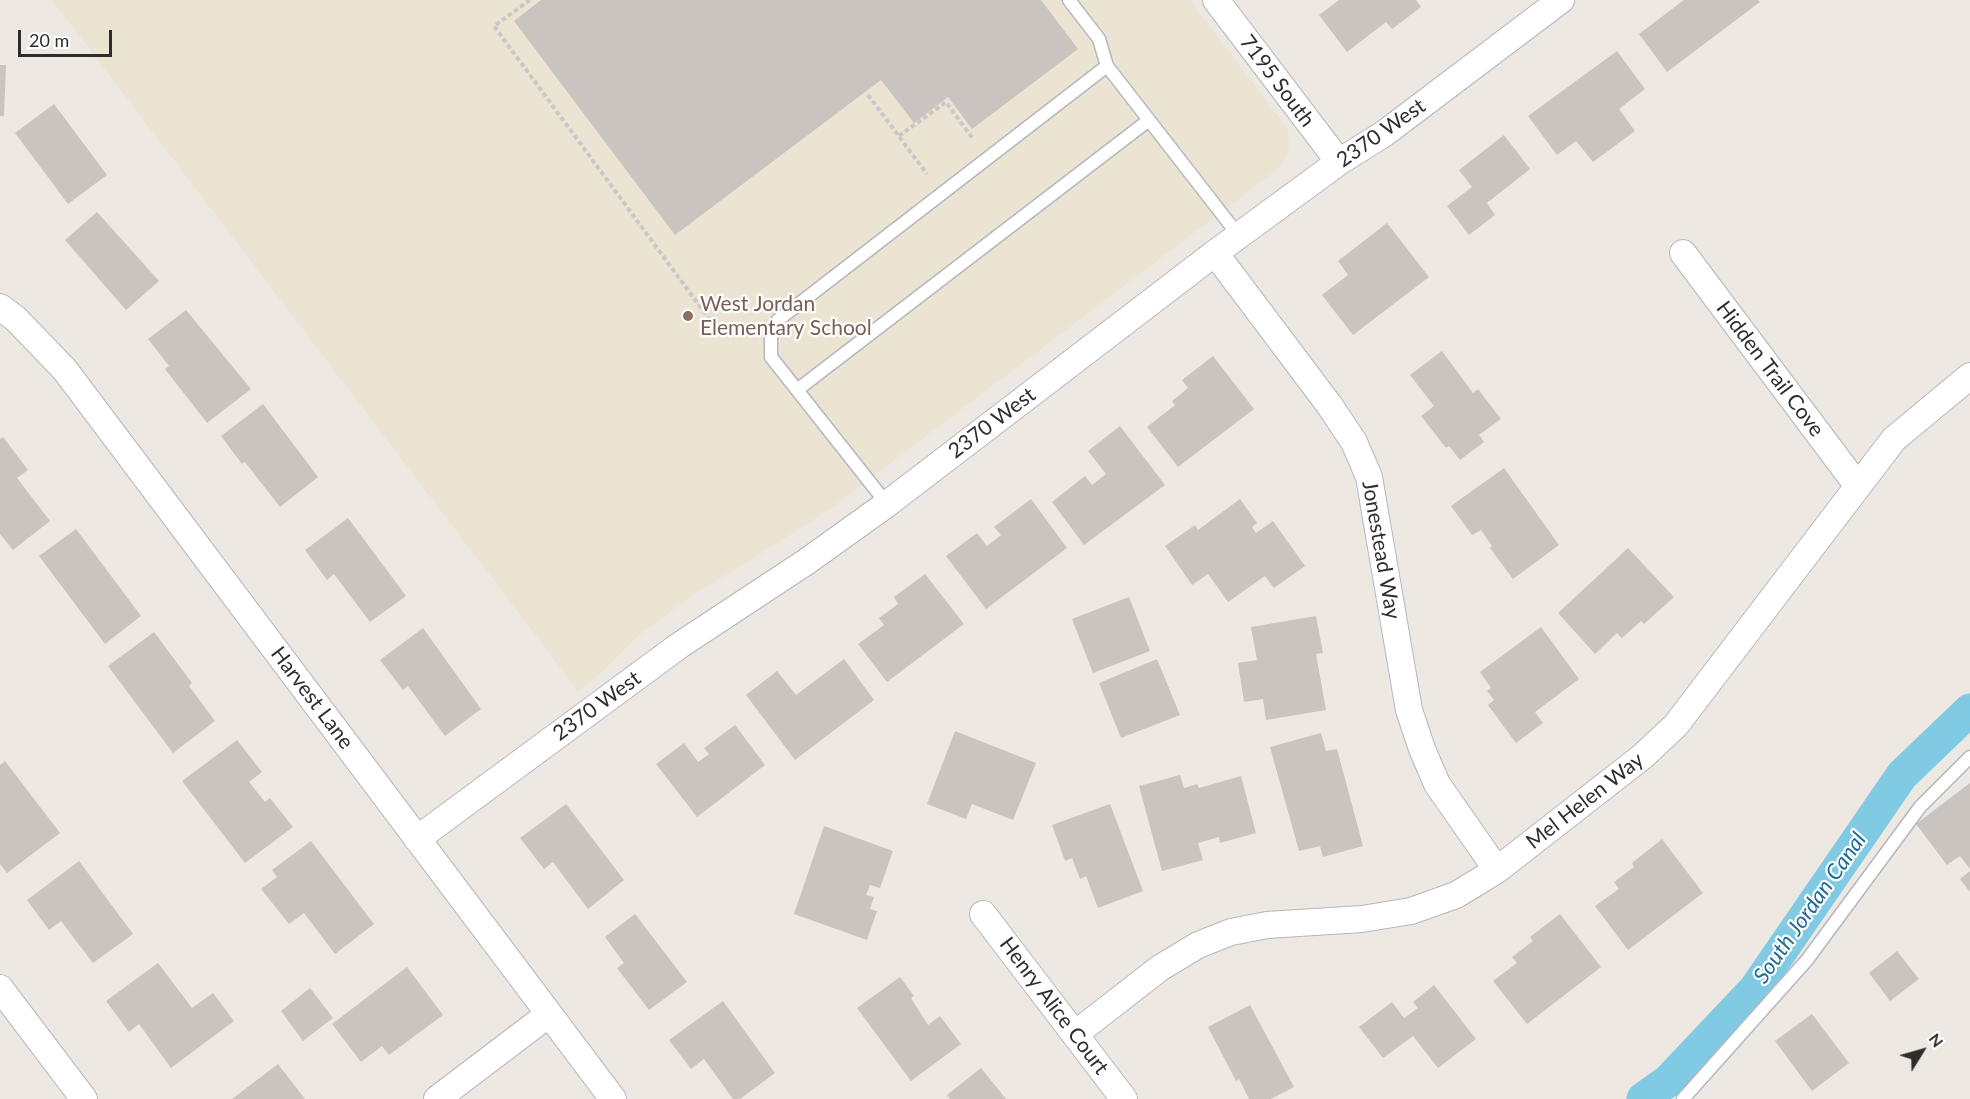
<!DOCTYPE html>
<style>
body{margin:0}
#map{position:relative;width:1970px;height:1099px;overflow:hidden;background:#ede8e1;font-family:Lato,sans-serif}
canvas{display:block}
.north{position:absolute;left:1892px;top:1021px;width:60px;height:60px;-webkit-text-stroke:4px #fff;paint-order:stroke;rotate:53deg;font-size:16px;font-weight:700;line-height:24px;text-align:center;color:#2d2d2d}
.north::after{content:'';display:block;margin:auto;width:21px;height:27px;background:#2d2d2d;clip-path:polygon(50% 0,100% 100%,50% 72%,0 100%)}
.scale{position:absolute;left:18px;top:30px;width:94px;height:27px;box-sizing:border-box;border:3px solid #2d2d2d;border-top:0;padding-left:8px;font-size:18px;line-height:21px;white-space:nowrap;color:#2d2d2d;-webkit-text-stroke:4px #fff;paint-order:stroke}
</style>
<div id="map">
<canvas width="1970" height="1099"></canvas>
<div class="north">N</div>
<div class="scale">20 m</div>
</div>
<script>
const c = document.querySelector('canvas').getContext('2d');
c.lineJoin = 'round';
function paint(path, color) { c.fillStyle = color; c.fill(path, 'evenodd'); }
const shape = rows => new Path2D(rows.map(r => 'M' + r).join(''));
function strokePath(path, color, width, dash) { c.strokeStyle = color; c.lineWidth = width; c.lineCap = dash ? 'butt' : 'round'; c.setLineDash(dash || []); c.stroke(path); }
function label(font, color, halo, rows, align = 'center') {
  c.font = font + ' Lato,sans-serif'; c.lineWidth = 4.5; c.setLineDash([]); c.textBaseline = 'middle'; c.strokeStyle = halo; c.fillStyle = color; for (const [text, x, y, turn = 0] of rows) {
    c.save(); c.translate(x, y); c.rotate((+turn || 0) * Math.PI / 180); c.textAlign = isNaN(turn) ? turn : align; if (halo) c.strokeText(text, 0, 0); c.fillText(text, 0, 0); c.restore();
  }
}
const education = shape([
 [52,0,1190,0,1283,123,1288,131,1289,150,1278,169,834,506,759,555,696,593,638,636,600,674,578,691]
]);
const canal = shape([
 [1643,1099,1668,1081,1755,989,1902,775,1970,710]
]);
const building = shape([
 [541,0,1041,0,1078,49,972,129,948,97,914,123,881,80,675,235,514,21],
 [1339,0,1416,0,1421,7,1392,29,1386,22,1347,52,1319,15],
 [1684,0,1758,0,1760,2,1667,72,1639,34],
 [1617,51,1645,89,1619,109,1635,131,1593,162,1576,141,1557,155,1528,116],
 [0,65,6,65,4,116,0,116],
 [54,104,107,175,68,204,15,133],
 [1504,135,1530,169,1487,203,1495,215,1469,235,1447,206,1472,187,1459,170],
 [97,212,159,281,126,310,65,240],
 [1387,223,1429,277,1353,335,1322,295,1348,275,1338,261],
 [186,310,251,389,207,423,165,369,169,366,148,339],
 [1442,351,1473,393,1478,389,1501,419,1479,435,1484,442,1460,460,1449,446,1446,448,1421,416,1434,406,1410,375],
 [1213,356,1254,409,1178,467,1147,427,1175,405,1172,401,1188,388,1182,380],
 [263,404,318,477,280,507,245,462,242,464,221,436],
 [1120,426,1165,485,1084,545,1052,502,1085,476,1092,485,1106,474,1088,451],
 [3,437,28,470,17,478,50,521,13,550,0,534,0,439],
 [1504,468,1559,545,1513,579,1490,548,1492,546,1481,530,1472,535,1451,506],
 [1031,499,1067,548,986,609,946,556,977,533,987,546,1001,535,994,527],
 [1240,499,1257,523,1252,527,1256,533,1273,521,1305,566,1274,588,1265,576,1228,602,1208,574,1192,585,1165,546,1195,525,1198,530],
 [348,518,406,596,370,622,334,574,327,580,305,550],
 [76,529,141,616,105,644,39,556],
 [1628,548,1674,597,1644,624,1641,621,1622,638,1617,633,1595,654,1558,613],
 [925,574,964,624,887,682,858,644,884,625,879,618,898,604,894,597],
 [1129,597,1150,651,1093,673,1072,619],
 [1316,616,1323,653,1316,654,1326,710,1266,720,1263,699,1244,702,1238,663,1257,660,1251,627],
 [1541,627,1579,679,1535,712,1543,723,1516,743,1488,705,1494,700,1487,691,1491,688,1480,672],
 [423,628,481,709,445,736,408,686,403,690,380,660],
 [154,632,192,683,189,686,215,721,173,753,108,666],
 [844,659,874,700,795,760,746,695,777,671,796,695],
 [1157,659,1180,715,1121,738,1099,683],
 [735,725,765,765,697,817,656,764,684,743,698,762,709,754,704,748],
 [955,731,1036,763,1013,820,972,804,966,819,927,804],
 [1321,733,1326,751,1337,749,1363,846,1323,857,1320,846,1299,851,1270,747],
 [237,740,262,772,249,782,265,802,270,798,293,827,245,863,182,781],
 [5,761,60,833,7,873,0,864,0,765],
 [1180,775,1184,788,1197,784,1199,788,1241,776,1256,833,1220,843,1219,837,1198,843,1203,860,1162,871,1139,786],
 [1970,783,1970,869,1960,856,1947,865,1916,824],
 [566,804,624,880,588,909,553,862,544,869,520,838],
 [1110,804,1143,891,1098,908,1086,876,1080,879,1072,858,1065,861,1052,825],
 [824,826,893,851,880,888,870,885,866,895,874,897,870,909,877,911,867,940,794,914],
 [1662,839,1703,893,1628,950,1595,906,1619,889,1614,882,1634,867,1632,863],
 [311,841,374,924,335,954,304,913,289,924,261,889,277,877,272,870],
 [79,861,133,934,93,963,61,921,49,930,27,900],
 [1970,871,1970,892,1960,879],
 [635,914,687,982,649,1010,617,968,624,963,605,937],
 [1560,914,1601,967,1527,1024,1493,981,1517,963,1512,957,1533,941,1530,937],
 [1897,951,1919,979,1890,1001,1869,973],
 [158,963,192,1008,213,993,234,1021,171,1068,139,1024,129,1032,106,1001],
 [407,967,443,1015,389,1055,382,1046,361,1062,332,1024],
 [900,977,914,996,911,998,928,1025,940,1016,961,1044,911,1081,857,1008],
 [1434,985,1476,1039,1438,1068,1413,1036,1383,1058,1359,1027,1392,1002,1404,1018,1418,1008,1413,1002],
 [310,988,333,1018,303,1041,281,1011],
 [723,1001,775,1073,740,1099,733,1099,704,1059,691,1069,669,1040],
 [1250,1005,1294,1087,1271,1099,1249,1099,1239,1079,1236,1081,1208,1027],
 [1812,1014,1849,1063,1812,1091,1775,1041],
 [278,1064,305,1099,232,1099],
 [981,1068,1006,1099,950,1099,947,1095]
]);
const path = shape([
 [530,0,494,26,718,331],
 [868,95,927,174],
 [899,136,946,102,973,139]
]);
const lane = shape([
 [1069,0,1099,39,1107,66,1239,236],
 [797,390,1149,120],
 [887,504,771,357,771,337,778,320,1107,66],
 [1683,1099,1807,960,1920,807,1970,757]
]);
const street = shape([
 [1216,0,1339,162],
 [1215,253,1330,406,1354,442,1369,477,1409,710,1422,749,1437,784,1497,870],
 [1683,253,1857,485],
 [0,307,16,319,65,370,613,1099],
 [417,839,680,645,806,562,887,504,1215,253,1339,162,1385,133,1561,0],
 [983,914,1124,1099],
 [0,988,84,1099],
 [1075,1034,1160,968,1198,945,1231,932,1267,925,1362,919,1411,911,1456,895,1497,870,1643,756,1676,725,1894,439,1970,376],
 [437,1099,549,1014]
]);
const markers = [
 [688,316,6,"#8d6e63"]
];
const streetNames = [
 ["7195 South",1277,81,53],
 ["2370 West",1381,133,-35],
 ["Hidden Trail Cove",1770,369,53],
 ["2370 West",992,423,-37],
 ["Jonestead Way",1381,550,80],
 ["Harvest Lane",312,698,53],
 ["2370 West",597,706,-36],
 ["Mel Helen Way",1585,801,-38],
 ["Henry Alice Court",1054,1006,53]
];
const educationNames = [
 ["West Jordan",700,304],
 ["Elementary School",700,328]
];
const waterNames = [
 ["South Jordan Canal",1810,908,-55]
];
paint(education, '#ece4d3');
strokePath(canal, '#80cae3', 33);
paint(building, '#c9c4c0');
strokePath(lane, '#b4b7bf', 15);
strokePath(street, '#b4b7bf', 28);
strokePath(path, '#c8c8c8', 4, [4.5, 3]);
strokePath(lane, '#fff', 12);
strokePath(street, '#fff', 26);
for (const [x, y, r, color] of markers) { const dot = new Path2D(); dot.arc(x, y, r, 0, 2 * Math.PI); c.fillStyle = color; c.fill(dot); strokePath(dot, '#fff', 2); }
label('21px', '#2d2d2d', '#fff', streetNames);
label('21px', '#785e54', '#fff', educationNames, 'left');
label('italic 22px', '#1c6a92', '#fff', waterNames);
</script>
